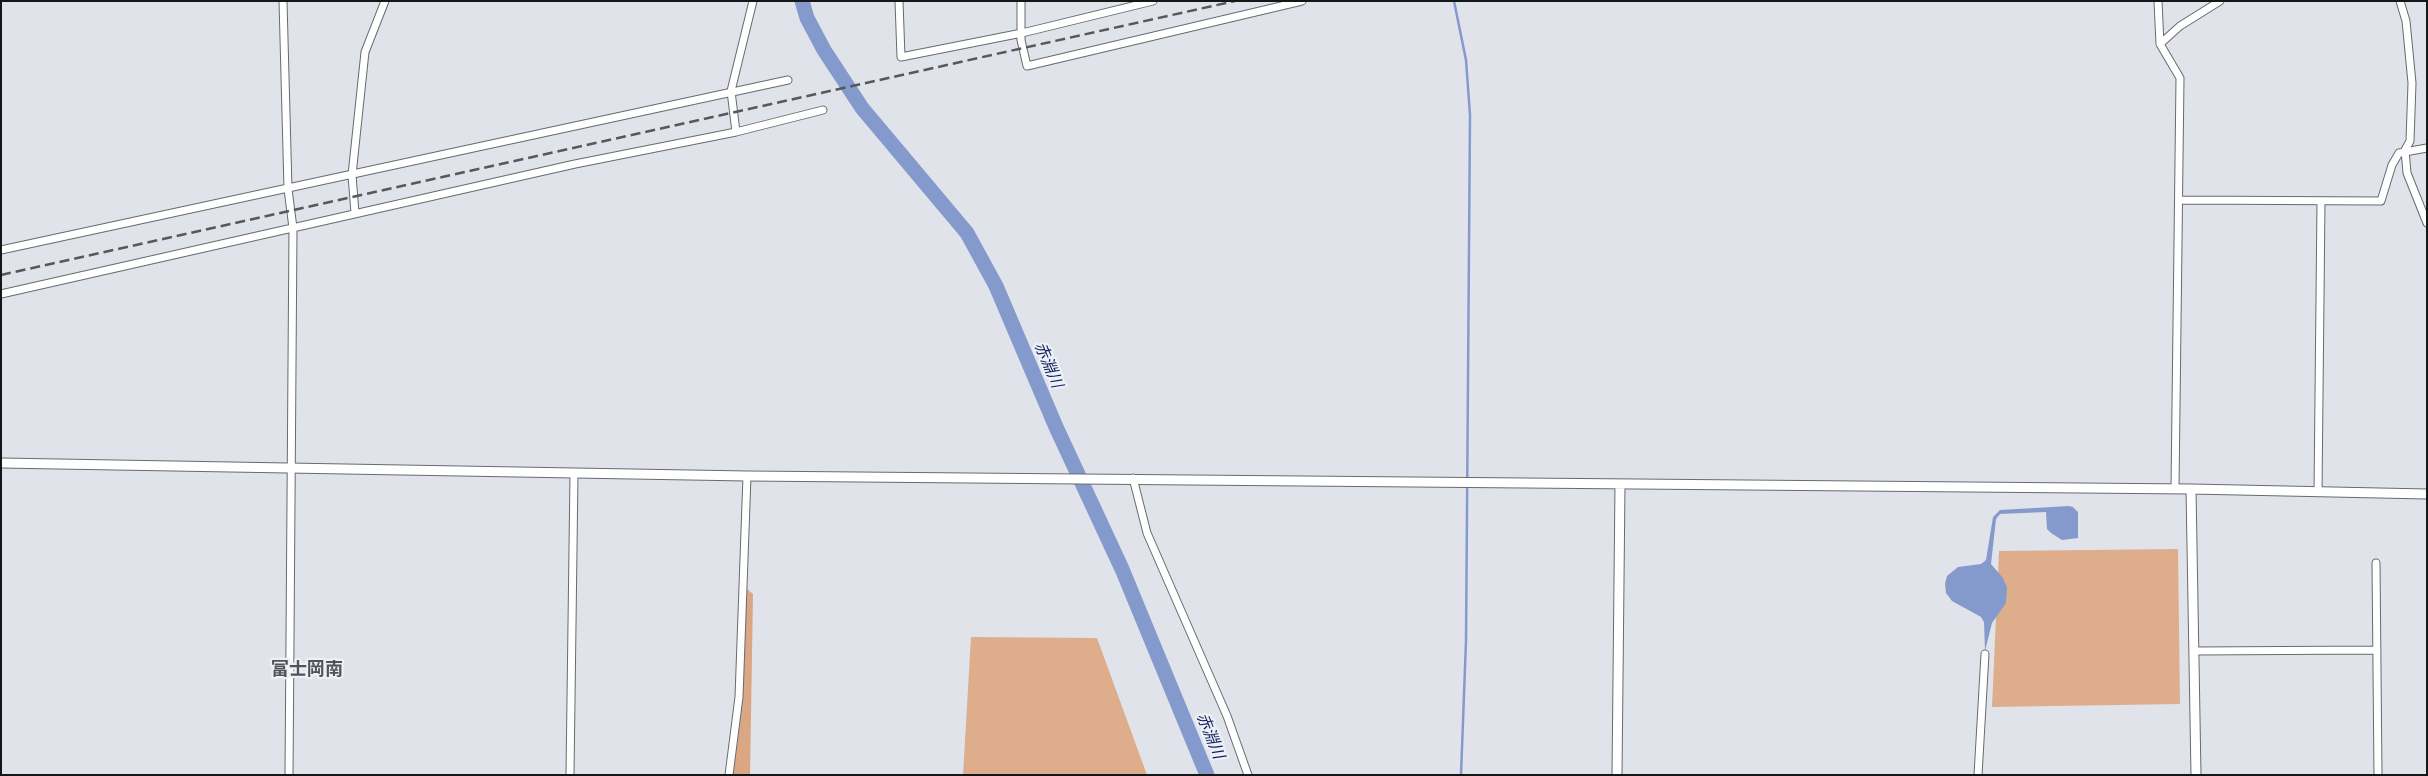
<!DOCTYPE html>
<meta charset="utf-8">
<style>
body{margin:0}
#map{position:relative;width:2428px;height:776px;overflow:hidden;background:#e0e3ea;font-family:Karla,sans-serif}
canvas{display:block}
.frame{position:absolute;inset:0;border:2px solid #151618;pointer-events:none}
</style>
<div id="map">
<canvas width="2428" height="776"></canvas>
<div class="frame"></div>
</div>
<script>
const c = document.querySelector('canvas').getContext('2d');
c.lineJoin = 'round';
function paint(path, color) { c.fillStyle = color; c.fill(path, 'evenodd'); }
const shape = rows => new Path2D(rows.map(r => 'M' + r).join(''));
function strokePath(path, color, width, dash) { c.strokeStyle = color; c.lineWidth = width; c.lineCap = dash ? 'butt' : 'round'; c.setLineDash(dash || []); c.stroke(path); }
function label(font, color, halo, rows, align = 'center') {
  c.font = font + ' Karla,"Noto Sans JP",sans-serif'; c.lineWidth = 4.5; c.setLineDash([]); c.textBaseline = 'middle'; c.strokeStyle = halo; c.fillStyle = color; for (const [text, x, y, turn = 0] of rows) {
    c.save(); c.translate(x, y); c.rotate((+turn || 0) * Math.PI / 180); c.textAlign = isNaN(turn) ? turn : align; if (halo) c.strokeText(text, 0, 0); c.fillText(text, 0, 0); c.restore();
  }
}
const green = shape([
 [2178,549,2180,704,1992,707,1999,551],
 [971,637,1097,638,1147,775,963,775]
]);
const forest = shape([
 [743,586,753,594,750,775,729,775]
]);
const water = shape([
 [2069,506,2073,507,2078,512,2078,538,2062,540,2051,533,2047,529,2046,512,2000,514,1996,519,1991,564,2003,578,2007,588,2006,603,1992,623,1985,651,1984,622,1981,617,1952,601,1946,593,1945,584,1947,576,1958,567,1981,564,1986,560,1993,517,2000,510]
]);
const stream = shape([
 [1454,1,1466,60,1470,115,1466,641,1461,775]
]);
const river = shape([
 [802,1,807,18,824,50,862,108,967,233,996,286,1056,427,1122,569,1207,775]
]);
const minor = shape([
 [283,1,288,189,293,228,289,775],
 [899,1,901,57,1022,33,1153,1],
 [1021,1,1021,40,1027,66,1302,1],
 [2158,1,2160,44,2180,78,2175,489],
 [2400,1,2406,21,2412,83,2410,141,2405,150,2407,173,2427,223],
 [2160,44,2180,26,2220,1],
 [736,132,731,91,753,1],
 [2179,200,2381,201,2392,165,2399,153,2427,148],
 [355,213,352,175,365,52,385,1],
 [1,250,788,80],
 [1,294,575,164,736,132,823,110],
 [1133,478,1147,533,1227,716,1248,775],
 [2318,492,2321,201],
 [2376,563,2378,775],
 [2194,651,2377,650],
 [570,775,574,473],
 [729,775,739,697,747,476],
 [1978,775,1985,654]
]);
const tertiary = shape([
 [1,463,747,476,2191,489,2427,494],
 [2191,489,2196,775],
 [1617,775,1620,484]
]);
const rail = shape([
 [1,275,1235,1]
]);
const waterNames = [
 ["赤淵川",1048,365,67],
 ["赤淵川",1210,736,68]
];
const quarterNames = [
 ["富士岡南",307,670]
];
paint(green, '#dead8c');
paint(forest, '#daa683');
paint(water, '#859acc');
strokePath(stream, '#859acc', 2.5);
strokePath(river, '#859acc', 15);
strokePath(minor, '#686a70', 9);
strokePath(tertiary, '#686a70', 11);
strokePath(minor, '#fff', 7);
strokePath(tertiary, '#fff', 9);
strokePath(rail, '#56585b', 2.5, [10, 5]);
label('italic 16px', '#11225d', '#eef0f7', waterNames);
label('bold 18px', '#515358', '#eef0f7', quarterNames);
</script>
